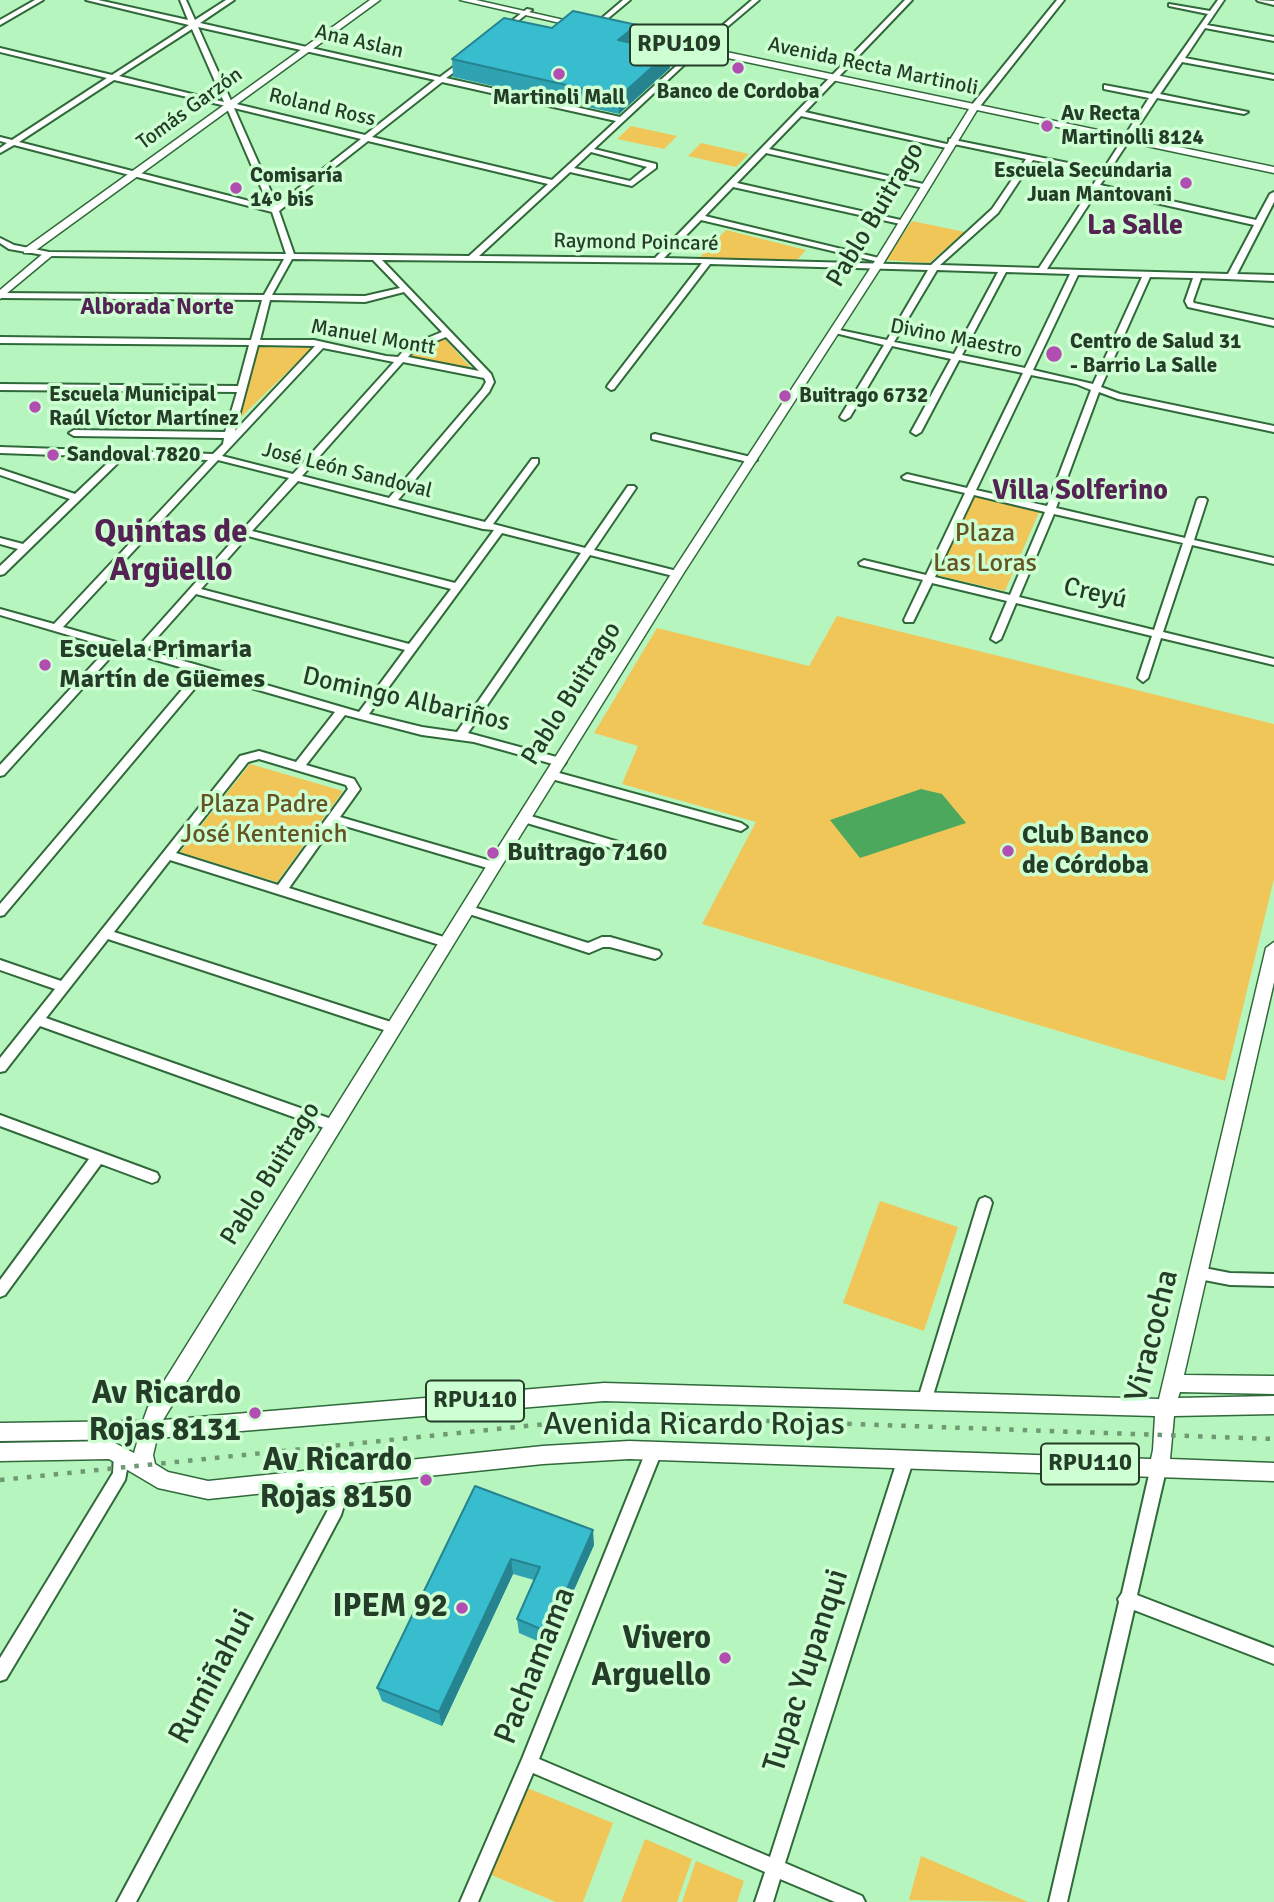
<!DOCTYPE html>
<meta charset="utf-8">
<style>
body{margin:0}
canvas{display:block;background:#b7f5be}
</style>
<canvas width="1274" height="1902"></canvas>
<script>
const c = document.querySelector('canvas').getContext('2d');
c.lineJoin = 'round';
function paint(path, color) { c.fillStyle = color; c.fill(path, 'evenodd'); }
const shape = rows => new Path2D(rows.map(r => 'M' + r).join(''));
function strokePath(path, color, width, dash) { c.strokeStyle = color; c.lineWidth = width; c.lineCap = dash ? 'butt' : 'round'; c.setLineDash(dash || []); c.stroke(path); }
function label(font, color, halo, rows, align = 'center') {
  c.font = font + ' Signika,sans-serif'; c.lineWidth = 7; c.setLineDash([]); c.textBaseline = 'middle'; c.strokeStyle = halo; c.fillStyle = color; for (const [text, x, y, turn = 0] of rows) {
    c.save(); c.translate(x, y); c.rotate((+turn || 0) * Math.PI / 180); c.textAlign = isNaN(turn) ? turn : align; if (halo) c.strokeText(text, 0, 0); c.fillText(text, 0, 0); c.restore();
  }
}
const green = shape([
 [631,126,677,136,664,149,617,139],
 [701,143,749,154,736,167,688,156],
 [912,221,965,232,929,263,886,260],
 [726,230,806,250,797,260,698,259],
 [445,339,474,371,413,358,412,353,418,347],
 [257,347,312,348,237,421],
 [973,496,1040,510,1005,591,936,575],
 [837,616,1274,724,1274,879,1225,1081,702,924,756,822,622,784,638,746,594,733,657,628,809,666],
 [250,764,343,791,277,882,180,852],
 [880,1201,958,1227,924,1331,843,1303],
 [520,1785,613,1823,583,1902,556,1902,484,1872],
 [645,1839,692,1859,677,1902,621,1902],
 [921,1856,1028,1902,909,1900],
 [696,1861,744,1881,737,1902,682,1902]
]);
const water = shape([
 [921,789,942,794,966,823,860,858,830,820]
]);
const minor = shape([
 [35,0,43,0,0,25,0,20,35,0],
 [86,0,98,0,188,20,180,0,186,0,195,20,226,0,234,0,200,23,440,77,464,59,467,59,467,63,446,78,620,117,696,48,752,0,759,0,700,50,594,149,656,164,656,168,632,186,570,172,479,256,655,258,905,0,912,0,805,112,951,145,951,149,801,116,769,149,928,185,928,189,766,153,737,183,905,221,905,225,733,187,705,216,879,258,879,262,701,220,664,258,931,265,992,209,1026,159,949,143,949,139,1103,170,1149,98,1104,89,1104,85,1152,94,1208,14,1169,6,1169,4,1210,11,1218,0,1224,0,1207,25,1274,37,1274,41,1205,28,1185,58,1274,75,1274,79,1182,62,1160,94,1248,112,1244,114,1157,98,1109,171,1111,173,1107,175,1100,185,1256,220,1270,194,1274,192,1274,202,1237,274,1274,275,1274,281,1201,278,1193,301,1194,303,1274,320,1274,326,1188,307,1185,301,1193,278,1150,277,1101,387,1120,394,1274,426,1274,432,1118,399,1099,392,1056,508,1185,538,1197,500,1199,498,1205,498,1207,500,1194,540,1274,558,1274,564,1192,545,1163,632,1274,659,1274,665,1161,638,1148,678,1143,682,1138,678,1152,636,1016,603,1001,639,996,642,991,639,1007,601,932,583,913,622,905,622,904,620,923,580,860,565,859,563,864,560,926,575,965,493,904,479,902,477,907,474,967,488,1023,373,959,360,921,432,916,435,911,432,951,359,892,346,850,417,845,420,842,419,840,417,884,345,831,332,835,329,887,340,928,270,710,264,614,389,611,390,607,387,608,385,702,263,382,260,491,374,494,382,489,392,398,500,485,522,532,459,538,459,538,463,493,524,585,548,628,486,634,486,636,488,594,550,681,572,682,574,677,577,590,555,468,733,564,759,566,762,564,765,560,766,474,742,422,735,345,715,306,765,354,779,360,789,340,817,498,863,500,866,494,870,335,823,289,888,450,939,452,942,450,945,446,947,170,860,114,932,397,1024,399,1028,397,1032,393,1033,108,939,46,1018,337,1121,339,1125,337,1129,332,1130,327,1129,40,1026,5,1071,0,1072,0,1058,55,989,0,970,0,960,61,981,240,756,259,751,296,762,335,712,206,675,4,915,0,916,0,904,197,672,118,649,4,775,0,776,0,765,109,647,0,615,0,609,54,624,208,460,124,457,4,574,0,575,0,566,18,549,0,544,0,538,23,544,70,499,0,475,0,469,75,494,114,457,0,453,0,447,120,451,124,449,128,451,213,454,223,444,224,438,74,436,69,433,74,430,225,432,237,392,0,390,0,384,238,386,249,345,0,343,0,337,251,340,262,300,1,298,0,293,264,295,284,259,49,256,9,249,0,243,0,238,14,245,49,252,286,254,272,212,14,145,0,153,0,148,7,143,0,141,0,137,12,140,107,78,0,52,0,48,112,75,189,25,86,0],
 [198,27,435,80,365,135,232,103,198,27],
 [192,29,224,102,119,76,192,29],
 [114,80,226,106,269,206,19,142,114,80],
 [442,82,616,121,552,180,372,137,442,82],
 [234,108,361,139,277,205,234,108],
 [368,141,548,184,469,256,294,254,279,211,368,141],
 [591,152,647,167,630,181,574,168,591,152],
 [1033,160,1100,174,1039,268,940,265,998,213,1033,160],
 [1098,190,1254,225,1228,274,1047,269,1098,190],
 [292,259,373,260,400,288,365,296,272,295,292,259],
 [937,270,998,272,954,354,894,342,937,270],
 [1006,272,1070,274,1025,368,962,355,1006,272],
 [1078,275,1142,277,1093,384,1033,370,1078,275],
 [404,292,442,332,408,346,398,357,386,356,314,340,260,340,270,300,365,302,404,292],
 [446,337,479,371,408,357,414,350,446,337],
 [258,345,315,346,235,431,258,345],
 [323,348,394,362,293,474,222,456,323,348],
 [403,362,484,378,486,382,482,389,389,498,302,476,403,362],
 [1031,375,1076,384,1091,390,1047,506,976,490,1031,375],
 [218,460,289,478,137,648,63,627,218,460],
 [298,481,483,529,494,530,455,583,252,531,298,481],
 [974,495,1045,512,1010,595,935,577,974,495],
 [1054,514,1183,543,1154,630,1019,597,1054,514],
 [502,533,581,553,457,732,422,727,369,714,502,533],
 [248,536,451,589,409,644,201,589,248,536],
 [196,594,405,650,359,712,146,650,196,594],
 [259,759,346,785,348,789,278,885,176,853,248,762,259,759],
 [623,0,630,0,600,25,596,25,596,23,623,0],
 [1057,0,1064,0,977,110,971,110,971,106,1057,0],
 [1257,0,1274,1,1274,5,1258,1,1257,0],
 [527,9,532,10,505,31,501,31,501,29,527,9],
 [655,434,755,458,757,460,752,463,652,439,652,435,655,434],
 [552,771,741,823,747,827,741,831,548,778,546,775,548,772,552,771],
 [524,814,649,851,651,854,645,858,520,821,518,818,520,815,524,814],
 [467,905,588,943,602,937,610,937,659,951,661,954,659,957,655,959,610,947,603,947,589,953,463,912,461,909,467,905],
 [0,1115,157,1173,159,1177,157,1181,152,1183,101,1164,5,1295,0,1297,0,1280,89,1159,0,1126,0,1115],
 [985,1197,990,1199,992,1203,931,1402,929,1407,924,1409,919,1407,917,1402,978,1203,980,1199,985,1197],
 [1199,1267,1230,1273,1274,1274,1274,1286,1230,1285,1199,1279,1194,1277,1192,1273,1194,1269,1199,1267],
 [654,1444,659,1446,662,1451,539,1759,770,1857,898,1458,901,1453,906,1451,911,1453,914,1458,785,1863,862,1896,865,1902,835,1902,780,1879,773,1902,755,1902,765,1872,533,1773,478,1902,460,1902,522,1759,646,1451,649,1446,654,1444],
 [122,1447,127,1449,130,1454,125,1480,6,1679,0,1681,0,1658,113,1473,114,1454,117,1449,122,1447],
 [1159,1459,1164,1461,1167,1466,1137,1595,1274,1648,1274,1664,1134,1610,1067,1902,1049,1902,1119,1602,1118,1599,1122,1593,1151,1466,1154,1461,1159,1459],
 [344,1471,349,1473,352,1478,341,1515,136,1902,117,1902,329,1508,336,1478,339,1473,344,1471]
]);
const major = shape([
 [370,0,380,0,32,253,24,253,24,249,370,0],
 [460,0,476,0,586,25,582,28,460,0],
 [617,29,1274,167,1274,173,977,110,883,264,683,574,499,870,163,1420,604,1383,1159,1399,1266,948,1274,942,1274,982,1184,1375,1274,1376,1274,1394,1180,1392,1178,1398,1274,1396,1274,1414,1174,1416,1170,1459,1274,1463,1274,1481,629,1459,543,1464,208,1499,158,1488,109,1459,0,1461,0,1443,111,1441,134,1453,138,1439,0,1441,0,1423,143,1421,148,1407,489,862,671,574,873,264,969,109,614,34,613,32,617,29],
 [604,1401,1155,1416,1153,1450,1151,1459,629,1441,543,1446,208,1481,168,1472,155,1464,153,1455,157,1438,604,1401],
 [45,252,54,254,0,299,0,290,45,252]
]);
const rail = shape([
 [0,1480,556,1423,657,1417,1274,1439]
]);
const wall = shape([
 [552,28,637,42,635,43,670,51,670,68,619,114,453,77,452,59],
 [475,1486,594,1545,549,1646,519,1633,517,1619,534,1580,513,1574,442,1726,382,1701,377,1688]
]);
const shadedWall = shape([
 [637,25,637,42,619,57,618,40],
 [670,51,670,68,619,114,619,97],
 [593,1530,594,1545,549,1646,548,1632],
 [511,1559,513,1574,442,1726,439,1712]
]);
const building = shape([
 [573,11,637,25,618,40,670,51,619,97,452,59,504,18,552,28,573,11],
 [475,1486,593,1530,548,1632,517,1619,540,1567,511,1559,439,1712,377,1688,475,1486]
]);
const markers = [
 [738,68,7,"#b24db2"],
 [559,74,7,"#b24db2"],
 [1047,126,7,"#b24db2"],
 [1186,183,7,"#b24db2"],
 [236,188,7,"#b24db2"],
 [1054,354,9,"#b24db2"],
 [785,396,7,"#b24db2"],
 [35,407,7,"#b24db2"],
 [53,455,7,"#b24db2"],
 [45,665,7,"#b24db2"],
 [1008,851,7,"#b24db2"],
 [493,853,7,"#b24db2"],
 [255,1413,7,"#b24db2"],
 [426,1480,7,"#b24db2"],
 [462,1608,7,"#b24db2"],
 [725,1658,7,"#b24db2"]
];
const farStreetnames = [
 ["Ana Aslan",359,42,13],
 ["Avenida Recta Martinoli",873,67,12],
 ["Roland Ross",322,108,13],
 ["Tomás Garzón",190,109,-36],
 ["Raymond Poincaré",636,243,1],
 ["Manuel Montt",373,338,10],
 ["Divino Maestro",956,339,11],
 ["José León Sandoval",347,471,14]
];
const farPoinames = [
 ["Banco de Cordoba",738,92,"center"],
 ["Martinoli Mall",559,98,"center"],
 ["Av Recta",1061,114],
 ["Martinolli 8124",1061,138],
 ["Escuela Secundaria",1172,171,"right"],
 ["Juan Mantovani",1172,195,"right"],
 ["Comisaría",250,176],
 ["14º bis",250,200],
 ["Centro de Salud 31",1070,342],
 ["- Barrio La Salle",1070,366],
 ["Escuela Municipal",49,395],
 ["Raúl Víctor Martínez",49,419],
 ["Buitrago 6732",799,396],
 ["Sandoval 7820",67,455]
];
const farNeighbourhoodnames = [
 ["Alborada Norte",157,308]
];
const shields = [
 [679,45,98],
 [475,1401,98],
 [1090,1464,98]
];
const shieldNames = [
 ["RPU109",679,45],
 ["RPU110",475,1401],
 ["RPU110",1090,1464]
];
const streetNames = [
 ["Pablo Buitrago",876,215,-59],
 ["Creyú",1095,594,13],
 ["Pablo Buitrago",572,694,-58],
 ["Domingo Albariños",406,700,13],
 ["Pablo Buitrago",271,1174,-58]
];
const parkNames = [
 ["Plaza",985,534],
 ["Las Loras",985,564],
 ["Plaza Padre",264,805],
 ["José Kentenich",264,835]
];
const poiNames = [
 ["Escuela Primaria",59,650],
 ["Martín de Güemes",59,680],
 ["Club Banco",1022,836],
 ["de Córdoba",1022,866],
 ["Buitrago 7160",507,853]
];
const farDistrictnames = [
 ["La Salle",1135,227],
 ["Villa Solferino",1080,492]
];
const nearStreetnames = [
 ["Viracocha",1153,1336,-76],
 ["Avenida Ricardo Rojas",694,1426],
 ["Pachamama",536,1666,-68],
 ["Tupac Yupanqui",807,1671,-72],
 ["Rumiñahui",213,1677,-62]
];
const nearPoinames = [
 ["Av Ricardo",241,1395],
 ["Rojas 8131",241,1432],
 ["Av Ricardo",412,1462],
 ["Rojas 8150",412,1499],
 ["IPEM 92",448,1608],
 ["Vivero",711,1640],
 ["Arguello",711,1677]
];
const districtNames = [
 ["Quintas de",171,533],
 ["Argüello",171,571]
];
paint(green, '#f0c659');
paint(water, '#4ca85d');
strokePath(minor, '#30693a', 4);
strokePath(major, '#30693a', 3);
paint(minor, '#fff');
paint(major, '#fff');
strokePath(rail, '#6e9973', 4.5, [4.5, 9]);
paint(wall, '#2fa3b1');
paint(shadedWall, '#268490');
paint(building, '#37bdce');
strokePath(building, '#268490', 2);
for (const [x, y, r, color] of markers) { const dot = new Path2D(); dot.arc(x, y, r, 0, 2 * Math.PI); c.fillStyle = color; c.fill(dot); strokePath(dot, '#cdffd2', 2.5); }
label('21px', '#253d28', '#cdffd2', farStreetnames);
label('bold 21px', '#253d28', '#cdffd2', farPoinames, 'left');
label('bold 23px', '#542353', '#cdffd2', farNeighbourhoodnames);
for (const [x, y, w] of shields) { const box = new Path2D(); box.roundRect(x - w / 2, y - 20.5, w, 41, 5); c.fillStyle = '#cdffd2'; c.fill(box); strokePath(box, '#253d28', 2); }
label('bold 24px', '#253d28', null, shieldNames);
label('26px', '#253d28', '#cdffd2', streetNames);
label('26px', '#655324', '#cdffd2', parkNames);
label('bold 26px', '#253d28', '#cdffd2', poiNames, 'left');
label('bold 28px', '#542353', '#cdffd2', farDistrictnames);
label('32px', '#253d28', '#cdffd2', nearStreetnames);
label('bold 32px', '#253d28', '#cdffd2', nearPoinames, 'right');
label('bold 33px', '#542353', '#cdffd2', districtNames);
</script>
